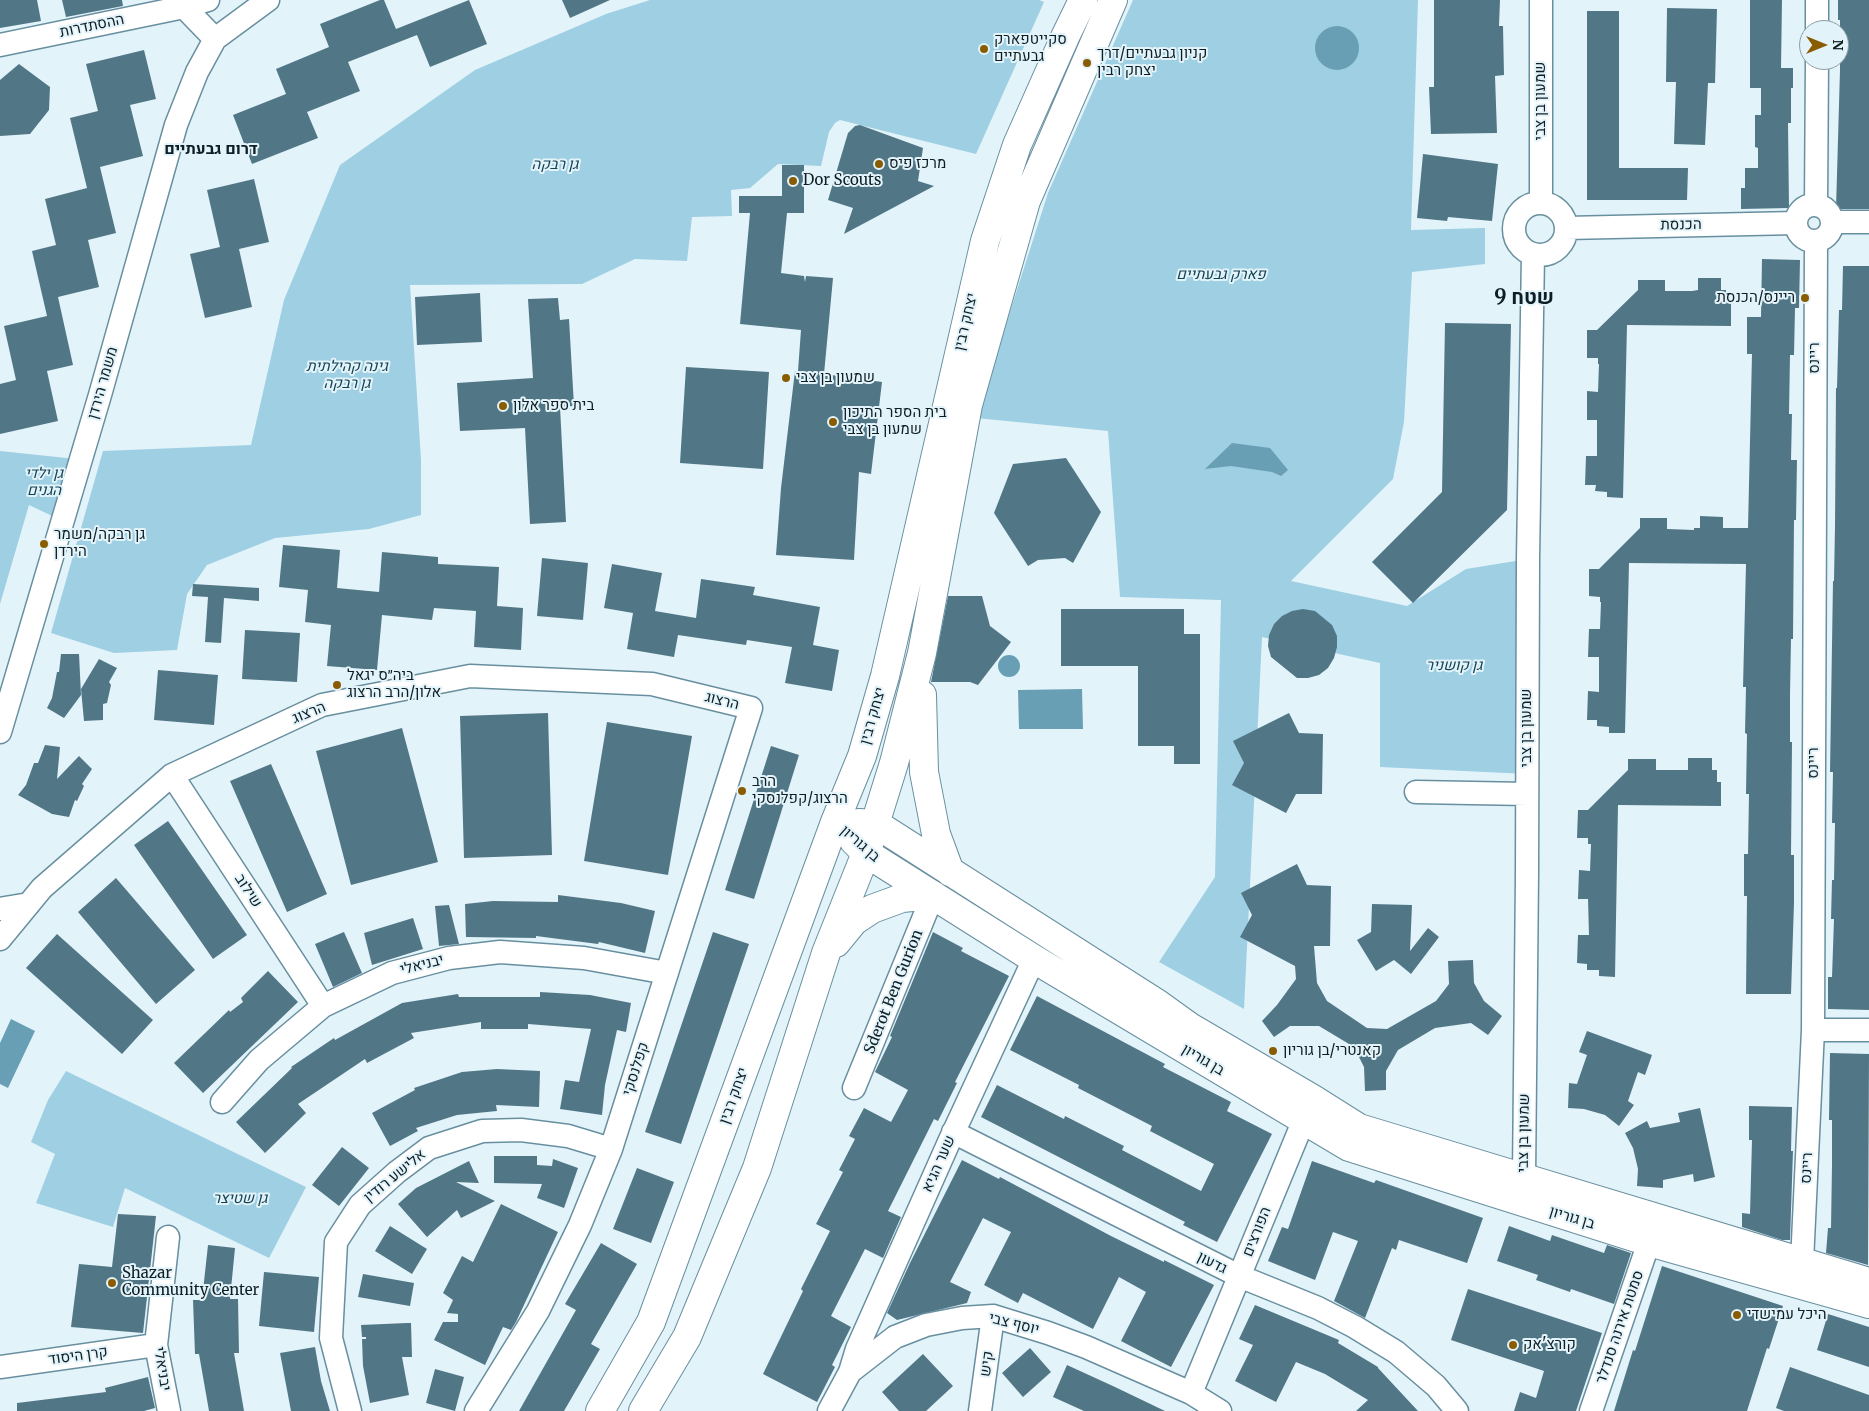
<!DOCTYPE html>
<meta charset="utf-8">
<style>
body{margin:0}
#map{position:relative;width:1869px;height:1411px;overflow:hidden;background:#e3f3fa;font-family:Merriweather,serif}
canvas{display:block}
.north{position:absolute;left:1799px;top:20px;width:50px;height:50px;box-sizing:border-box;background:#e3f3fa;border:1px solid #8e9ea4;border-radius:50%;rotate:90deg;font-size:14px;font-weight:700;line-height:20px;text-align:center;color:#0e1e24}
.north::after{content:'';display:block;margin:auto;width:18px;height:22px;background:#8a5c01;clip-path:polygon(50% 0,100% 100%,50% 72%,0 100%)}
</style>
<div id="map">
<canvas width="1869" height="1411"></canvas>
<div class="north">N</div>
</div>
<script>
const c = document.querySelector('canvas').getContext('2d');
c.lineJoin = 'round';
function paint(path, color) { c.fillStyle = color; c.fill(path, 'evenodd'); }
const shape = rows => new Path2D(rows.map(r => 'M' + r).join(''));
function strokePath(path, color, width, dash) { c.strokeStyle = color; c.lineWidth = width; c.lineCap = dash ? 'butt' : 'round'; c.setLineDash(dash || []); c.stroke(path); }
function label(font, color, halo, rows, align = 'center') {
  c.font = font + ' Merriweather,Heebo,serif'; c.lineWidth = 4; c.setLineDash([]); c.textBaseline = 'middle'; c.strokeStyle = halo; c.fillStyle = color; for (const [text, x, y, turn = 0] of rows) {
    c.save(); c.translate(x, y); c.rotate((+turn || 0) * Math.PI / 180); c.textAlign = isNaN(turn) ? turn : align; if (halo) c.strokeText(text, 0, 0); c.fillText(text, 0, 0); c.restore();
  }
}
const green = shape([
 [650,0,1039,0,1044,2,976,154,840,120,835,123,829,132,821,166,778,164,750,188,731,190,732,216,692,217,687,261,635,259,582,284,410,285,421,460,421,515,369,529,275,538,207,565,187,594,177,650,114,653,51,633,103,451,251,445,284,300,340,165,475,70,606,14],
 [1133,0,1418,0,1411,230,1485,228,1485,264,1412,272,1404,422,1393,479,1291,581,1407,606,1466,569,1528,559,1527,774,1380,767,1380,663,1262,637,1244,1009,1159,962,1215,877,1221,600,1120,597,1108,431,976,418,1048,193],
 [0,451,76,459,63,521,29,505,0,604],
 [66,1071,306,1187,269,1258,125,1188,113,1227,36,1203,55,1154,31,1142,48,1100]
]);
const water = shape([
 '1315 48a22 22 0 1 1 44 0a22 22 0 1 1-44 0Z',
 [1232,443,1270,448,1288,470,1281,476,1272,472,1231,466,1205,469],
 '998 666a11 11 0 1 1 22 0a11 11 0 1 1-22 0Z',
 [1082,689,1083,729,1019,729,1018,690],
 [11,1019,35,1031,8,1088,0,1084,0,1043]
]);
const building = shape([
 [0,0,37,0,41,21,0,28],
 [62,0,122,0,123,6,66,17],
 [380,0,384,0,396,29,469,0,487,44,430,67,417,35,348,62,360,91,307,112,318,138,252,164,233,115,286,94,276,69,329,47,320,24],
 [562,0,610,0,570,18],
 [1434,0,1500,0,1499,26,1503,26,1504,75,1495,76,1497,133,1431,134,1429,87,1434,87],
 [1750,0,1782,0,1781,68,1793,68,1793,88,1791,88,1791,123,1788,123,1789,208,1741,209,1741,188,1745,188,1745,168,1758,168,1758,148,1755,147,1755,115,1761,115,1761,88,1750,88],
 [1838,0,1869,0,1869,209,1836,209,1840,70,1840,20,1838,20],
 [1667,8,1717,9,1715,83,1708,83,1705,145,1674,144,1676,82,1666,82],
 [1587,11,1619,11,1619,168,1688,168,1687,200,1587,200],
 [144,50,156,99,130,105,143,156,100,167,116,233,88,240,99,287,58,297,73,365,47,371,58,421,0,434,0,384,16,380,4,326,47,316,32,251,56,245,45,199,87,188,70,118,98,111,86,64],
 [19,64,50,87,49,110,30,134,0,136,0,80],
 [860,125,923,148,918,181,934,186,844,234,853,208,828,200,848,133,855,126],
 [1423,154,1498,164,1492,221,1448,217,1447,221,1417,218],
 [782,165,804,165,804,213,787,213,781,273,804,276,805,282,806,276,833,278,824,374,882,382,871,474,859,472,854,560,776,555,781,488,795,371,798,371,801,330,740,324,750,213,739,213,739,196,782,196],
 [254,179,269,242,239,249,252,307,205,318,190,254,220,247,207,190],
 [1762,259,1800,260,1799,308,1795,308,1794,355,1790,355,1789,414,1792,414,1791,460,1797,460,1796,520,1794,520,1793,639,1791,639,1790,694,1790,742,1792,742,1791,855,1794,855,1794,903,1791,994,1746,994,1747,896,1744,896,1744,854,1748,854,1749,794,1746,794,1747,734,1745,733,1746,687,1743,687,1746,564,1629,563,1625,733,1609,733,1609,727,1597,726,1597,720,1587,720,1588,691,1599,692,1599,657,1588,657,1589,629,1600,629,1601,602,1600,602,1600,597,1589,596,1589,569,1599,569,1640,528,1640,518,1667,518,1667,529,1694,530,1694,528,1700,528,1700,516,1723,517,1723,528,1748,528,1752,354,1747,354,1747,317,1761,317],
 [1843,266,1869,266,1869,1010,1828,1009,1828,977,1832,977,1834,919,1831,919,1832,880,1834,880,1835,823,1832,823,1833,772,1830,772,1833,581,1834,581,1835,526,1836,388,1837,388,1839,310,1842,310],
 [1698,278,1721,278,1721,290,1726,290,1726,302,1731,303,1731,326,1627,325,1623,498,1607,497,1607,492,1595,491,1596,485,1585,485,1586,456,1597,456,1597,420,1587,420,1587,391,1598,392,1599,364,1598,364,1598,358,1587,358,1587,330,1597,330,1638,290,1638,280,1665,280,1665,291,1692,291,1698,290],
 [480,293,482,342,417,345,415,297],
 [558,298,560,320,569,319,574,406,560,407,566,522,530,524,525,428,460,431,457,383,533,378,528,299],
 [1445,323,1511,324,1507,510,1413,603,1372,562,1442,492],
 [686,367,769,372,763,469,680,463],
 [1066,458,1101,512,1073,563,1065,558,1038,560,1028,566,994,513,1013,464],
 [283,545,340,550,337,588,379,592,382,552,438,557,438,564,499,567,497,606,523,608,521,650,474,647,476,611,434,608,432,620,382,615,377,670,327,666,331,625,305,622,308,590,279,587],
 [542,558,588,563,583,620,537,616],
 [612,564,662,573,655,611,696,618,701,579,755,587,753,595,820,607,813,645,839,650,832,691,785,683,792,647,747,640,746,645,678,635,674,657,627,649,633,613,604,608],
 [193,584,259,588,259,601,224,598,221,643,205,642,208,597,192,596],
 [948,596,982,596,990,626,1011,642,978,685,970,682,931,682],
 [1061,609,1184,609,1184,634,1200,634,1200,764,1174,764,1174,746,1138,746,1138,666,1061,666],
 [1303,609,1315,611,1332,625,1337,636,1337,647,1334,658,1328,668,1319,675,1308,678,1297,678,1271,657,1268,646,1269,635,1274,624,1282,616,1292,611],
 [245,630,300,633,297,682,242,679],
 [61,654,79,654,81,695,64,718,47,708,52,698,57,672,59,672],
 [99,659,117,668,109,682,111,685,107,703,103,704,103,720,84,721,81,689],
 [158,670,218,675,214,725,154,720],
 [548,713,552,855,464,858,460,716],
 [1289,713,1299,733,1323,734,1322,794,1296,794,1286,813,1232,785,1244,763,1233,741],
 [607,722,692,736,668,875,584,861],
 [402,728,438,862,351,885,316,751],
 [45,745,60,747,57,779,79,756,92,769,82,784,84,786,77,801,75,800,69,817,52,814,18,795,26,785,34,763,38,763],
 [771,746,799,755,754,899,725,890],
 [1688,758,1712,758,1712,770,1717,770,1717,782,1721,782,1721,806,1618,805,1615,977,1599,976,1599,970,1587,970,1587,964,1577,963,1578,935,1589,935,1588,899,1578,899,1579,870,1590,871,1591,844,1588,844,1588,838,1577,838,1578,810,1588,810,1628,770,1628,759,1656,759,1656,770,1688,770],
 [271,764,327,894,287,912,230,781],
 [168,821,247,935,213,959,134,845],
 [1297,864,1307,885,1331,886,1330,946,1314,946,1317,983,1327,1001,1367,1028,1387,1029,1436,1001,1449,984,1448,961,1473,960,1474,983,1484,1001,1502,1016,1488,1035,1471,1023,1435,1028,1398,1050,1386,1071,1386,1090,1365,1091,1364,1067,1354,1047,1319,1026,1290,1026,1274,1037,1262,1021,1277,1005,1296,979,1295,966,1240,937,1252,915,1241,893],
 [116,878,195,970,156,1004,78,912],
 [558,895,621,903,655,911,645,953,599,942,598,944,536,936,536,938,466,937,465,904,493,901,558,902],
 [1372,904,1412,905,1410,951,1428,928,1439,937,1411,974,1394,960,1376,971,1357,940,1371,932],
 [449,905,459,944,439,946,435,906],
 [413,918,423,949,372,965,364,933],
 [344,932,362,973,333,987,315,944],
 [713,932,749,944,681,1144,645,1132],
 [933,932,963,948,961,951,1009,976,955,1082,957,1083,938,1121,934,1119,888,1211,901,1217,883,1258,865,1249,831,1316,851,1327,832,1365,835,1367,817,1402,763,1374,803,1291,801,1289,830,1231,816,1224,843,1172,839,1170,855,1139,849,1136,864,1108,891,1122,908,1090,875,1072,892,1037,890,1036],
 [57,934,153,1020,122,1054,26,968],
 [268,971,298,1002,203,1093,174,1063,229,1010,230,1012,243,1002,241,998],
 [540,992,590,995,631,1003,626,1032,617,1030,605,1085,602,1115,560,1109,565,1080,579,1082,591,1029,528,1024,528,1029,481,1029,481,1022,411,1033,414,1038,367,1063,365,1059,298,1104,306,1113,265,1153,236,1122,292,1068,291,1067,334,1038,335,1040,402,1003,458,994,459,997,540,997],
 [1037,996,1165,1064,1163,1067,1231,1102,1227,1111,1272,1134,1217,1242,1183,1225,1185,1222,981,1117,997,1085,1064,1119,1065,1116,1124,1146,1122,1150,1201,1191,1214,1164,1150,1131,1152,1126,1078,1088,1079,1085,1010,1050],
 [1587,1031,1652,1055,1645,1075,1638,1072,1628,1101,1634,1105,1619,1126,1605,1115,1584,1109,1568,1108,1569,1083,1577,1084,1587,1055,1579,1052],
 [1830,1053,1869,1054,1868,1265,1826,1253,1828,1228,1831,1228,1832,1165,1832,1120,1829,1120],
 [497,1069,540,1071,539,1107,496,1105,497,1111,457,1115,416,1128,418,1131,390,1146,372,1113,415,1090,414,1088,462,1072],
 [1749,1106,1792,1107,1791,1151,1793,1151,1790,1240,1782,1240,1742,1227,1742,1213,1750,1214,1752,1140,1749,1140],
 [1700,1108,1715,1177,1694,1182,1693,1174,1663,1180,1663,1188,1637,1186,1638,1169,1633,1148,1625,1133,1647,1121,1650,1128,1680,1122,1678,1113],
 [342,1147,369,1168,339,1206,312,1185],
 [494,1156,537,1156,537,1165,552,1166,553,1159,578,1168,564,1208,537,1198,542,1184,494,1183],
 [962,1160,999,1179,1000,1177,1111,1236,1164,1262,1164,1260,1214,1285,1171,1367,1121,1341,1146,1292,1119,1277,1093,1329,1023,1293,1018,1303,984,1285,1011,1232,983,1218,950,1282,971,1292,967,1303,897,1320,887,1313,910,1263],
 [469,1161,479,1183,456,1182,495,1201,461,1218,457,1210,427,1237,398,1204,416,1188],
 [1312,1161,1374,1183,1376,1180,1483,1218,1467,1263,1399,1240,1396,1250,1392,1248,1365,1318,1334,1301,1358,1241,1333,1232,1315,1280,1268,1261,1282,1227,1288,1229],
 [637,1168,674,1182,651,1243,613,1229],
 [501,1204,558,1232,516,1322,511,1330,503,1327,485,1365,434,1340,443,1322,458,1322,458,1314,447,1313,453,1300,443,1293,462,1256,473,1262],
 [118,1214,156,1216,143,1333,71,1327,79,1264,112,1267],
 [390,1226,427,1249,412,1274,375,1251],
 [1509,1226,1550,1241,1552,1235,1604,1253,1607,1245,1631,1253,1614,1304,1571,1289,1570,1292,1536,1280,1538,1275,1497,1261],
 [601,1243,637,1264,591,1344,600,1349,564,1411,519,1411,576,1310,565,1304],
 [208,1245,235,1248,230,1299,238,1299,239,1353,234,1353,244,1411,209,1411,199,1354,195,1354,193,1300,202,1300],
 [1662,1266,1783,1306,1769,1349,1767,1348,1747,1411,1614,1411,1633,1350,1635,1351],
 [264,1272,319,1277,314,1332,259,1326],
 [363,1274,414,1283,410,1306,358,1297],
 [1468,1289,1602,1333,1576,1411,1514,1411,1520,1392,1536,1398,1544,1371,1451,1340],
 [1255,1305,1339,1340,1338,1343,1378,1367,1378,1368,1418,1411,1356,1411,1368,1400,1325,1374,1296,1362,1276,1402,1235,1381,1253,1345,1239,1339],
 [1828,1314,1869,1327,1869,1367,1817,1350],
 [407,1323,411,1323,412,1357,402,1357,409,1395,370,1403,363,1366,362,1339,366,1339,366,1337,362,1337,361,1325],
 [315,1347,321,1381,330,1411,291,1411,280,1353],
 [1030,1348,1051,1372,1023,1397,1002,1373],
 [923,1354,953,1386,926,1411,899,1411,882,1392],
 [1067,1365,1115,1387,1165,1411,1084,1411,1053,1397],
 [1790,1367,1869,1395,1869,1411,1784,1411,1776,1408],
 [435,1369,464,1377,455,1411,426,1403],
 [148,1377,155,1408,144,1411,17,1411,17,1403,106,1392,105,1388]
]);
const minor = shape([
 [1541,0,1541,202],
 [184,7,215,39],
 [1817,30,1817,0],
 [0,45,184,7,208,0],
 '1514 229a26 26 0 1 1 52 0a26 26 0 1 1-52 0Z',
 [1816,205,1817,60],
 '1796 223a18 18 0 1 1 36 0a18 18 0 1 1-36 0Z',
 [1832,222,1869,222],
 [1566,228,1796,223],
 [0,732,100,395,176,125,197,72,215,39,268,0],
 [172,775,323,1006],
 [1416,792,1527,794],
 [0,909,29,904],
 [0,939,42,888,172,775,322,705,470,676,652,684,751,708,611,1149,580,1225,538,1311,476,1411],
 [1813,1030,1869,1030],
 [854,1088,933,895],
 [222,1102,259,1060,323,1006,392,973,449,958,500,952,584,958,667,973],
 [953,1132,1239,1276,1318,1308,1355,1327,1396,1352,1436,1386,1457,1411],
 [1520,1192,1524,1178,1527,874,1528,559,1533,254],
 [168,1237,156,1345,169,1411],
 [1800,1278,1802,1262,1813,1030,1816,242],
 [0,1367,156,1345],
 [850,1372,857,1349,949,1142,1034,959],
 [1191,1393,1310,1105],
 [350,1411,331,1338,336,1242,360,1205,397,1172,429,1148,482,1131,521,1130,568,1136,611,1149],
 [829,1411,850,1372,895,1337,926,1325,962,1318,993,1316,1048,1333,1086,1347,1191,1393,1220,1411],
 [980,1411,993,1316],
 [1591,1411,1649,1242]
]);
const major = shape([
 [922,695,924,772,936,834,950,872],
 [859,823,876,824,1158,1004,1190,1027,1313,1099,1359,1128,1869,1282],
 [854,841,866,853,1034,959,1349,1147,1649,1242,1869,1304],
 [836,943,854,921,872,909,902,898,933,895],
 [600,1411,651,1322,835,822,862,756,885,676,985,241,1017,145,1065,37,1083,0],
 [643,1411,687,1337,757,1168,826,953,866,853,894,763,922,653,968,405,1026,201,1113,0]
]);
const markers = [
 [984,49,5,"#8a5c01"],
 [1087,63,5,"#8a5c01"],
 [879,164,5,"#8a5c01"],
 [793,181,5,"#8a5c01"],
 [1805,298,5,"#8a5c01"],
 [786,378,5,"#8a5c01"],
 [503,406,5,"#8a5c01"],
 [833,422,5,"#8a5c01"],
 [44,544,5,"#8a5c01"],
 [337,685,5,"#8a5c01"],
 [742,791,5,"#8a5c01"],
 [1273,1051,5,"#8a5c01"],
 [112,1283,5,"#8a5c01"],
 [1737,1315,5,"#8a5c01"],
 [1513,1345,5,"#8a5c01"]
];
const streetNames = [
 ["ההסתדרות",92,26,-12],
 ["שמעון בן צבי",1541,101,-90],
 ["הכנסת",1681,225,-1],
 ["יצחק רבין",966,322,-77],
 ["ריינס",1815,358,-90],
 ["משמר הירדן",103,383,-74],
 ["הרצוג",722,701,14],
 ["הרצוג",309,713,-22],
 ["יצחק רבין",873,716,-74],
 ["שמעון בן צבי",1527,728,-90],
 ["ריינס",1814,763,-90],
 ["בן גוריון",860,844,41],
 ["שילוב",248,891,57],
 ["יבניאלי",422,965,-14],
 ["Sderot Ben Gurion",894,992,-68],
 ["בן גוריון",1203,1060,31],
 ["קפלנסקי",636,1069,-72],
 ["יצחק רבין",734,1096,-70],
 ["שמעון בן צבי",1524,1133,-89],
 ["שער הגיא",939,1164,-66],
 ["ריינס",1807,1168,-87],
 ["אלישע רודין",395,1176,-39],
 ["בן גוריון",1572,1218,17],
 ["הפורצים",1257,1232,-68],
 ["גדעון",1212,1263,27],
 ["יוסף צבי",1014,1324,14],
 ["סמטת אירנה סנדלר",1620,1327,-71],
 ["קרן היסוד",78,1356,-8],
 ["קיש",987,1364,-82],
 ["יבניאלי",162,1369,81]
];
const poiNames = [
 ["סקייטפארק",994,40],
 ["גבעתיים",994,57],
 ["קניון גבעתיים/דרך",1097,54],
 ["יצחק רבין",1097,71],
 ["מרכז פיס",889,164],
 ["Dor Scouts",803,181],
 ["ריינס/הכנסת",1795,298,"right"],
 ["שמעון בן צבי",796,378],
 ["בית ספר אלון",513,406],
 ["בית הספר התיכון",843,413],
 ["שמעון בן צבי",843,430],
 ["גן רבקה/משמר",54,535],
 ["הירדן",54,552],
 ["ביה״ס יגאל",347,676],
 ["אלון/הרב הרצוג",347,693],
 ["הרב",752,782],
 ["הרצוג/קפלנסקי",752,799],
 ["קאנטרי/בן גוריון",1283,1051],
 ["Shazar",122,1274],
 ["Community Center",122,1291],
 ["היכל עמישדי",1747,1315],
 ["קורצ'אק",1523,1345]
];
const parkNames = [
 ["גן רבקה",555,165],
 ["פארק גבעתיים",1221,275],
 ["גינה קהילתית",347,367],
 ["גן רבקה",347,384],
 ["גן ילדי",44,474],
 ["הגנים",44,491],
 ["גן קושניר",1454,666],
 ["גן שטיצר",240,1199]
];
const neighbourhoodNames = [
 ["דרום גבעתיים",211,149]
];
const districtNames = [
 ["שטח 9",1524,298]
];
paint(green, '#9ecfe3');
paint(water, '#699fb5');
paint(building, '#517787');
strokePath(minor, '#688f9f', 25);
strokePath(major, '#688f9f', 30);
strokePath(minor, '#fff', 22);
strokePath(major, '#fff', 28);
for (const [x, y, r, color] of markers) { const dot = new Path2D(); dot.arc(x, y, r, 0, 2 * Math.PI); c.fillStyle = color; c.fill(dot); strokePath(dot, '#e3f3fa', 2); }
label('15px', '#0e1e24', '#e3f3fa', streetNames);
label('15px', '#0e1e24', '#e3f3fa', poiNames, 'left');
label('italic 15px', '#134353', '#e3f3fa', parkNames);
label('bold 16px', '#0e1e24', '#e3f3fa', neighbourhoodNames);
label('bold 20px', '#0e1e24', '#e3f3fa', districtNames);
</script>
